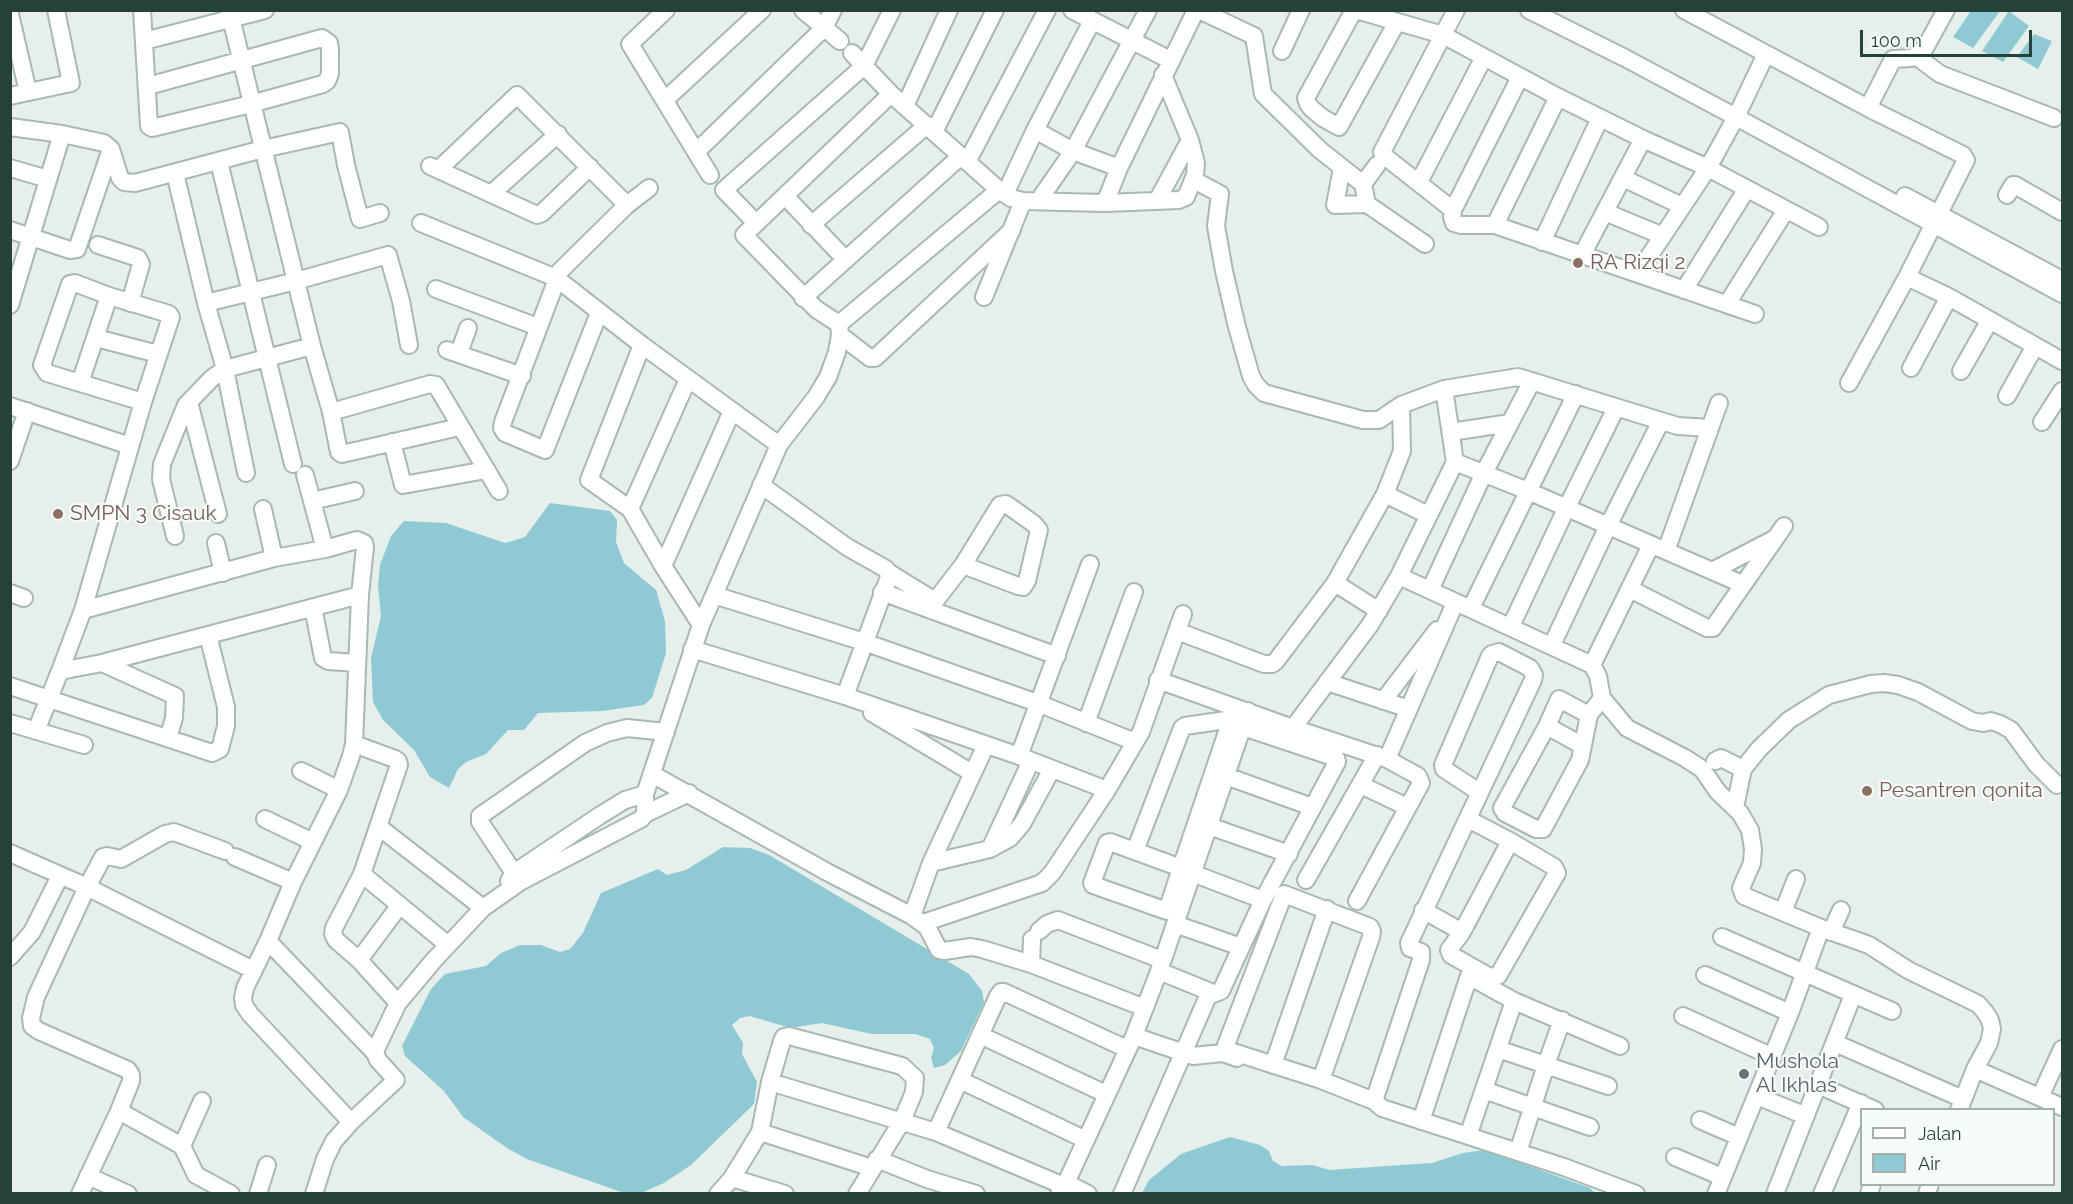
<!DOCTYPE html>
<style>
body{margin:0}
#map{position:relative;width:2073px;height:1204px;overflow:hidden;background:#e6efeb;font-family:Raleway,sans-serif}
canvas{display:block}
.frame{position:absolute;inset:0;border:12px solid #24423a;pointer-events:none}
.legend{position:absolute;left:1860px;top:1108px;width:195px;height:78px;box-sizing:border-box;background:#f7fbf9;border:2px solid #a3b1ad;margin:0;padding:8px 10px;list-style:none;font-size:18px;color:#24423a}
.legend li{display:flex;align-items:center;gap:12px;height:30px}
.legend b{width:30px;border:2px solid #a3b1ad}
.scale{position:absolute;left:1860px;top:30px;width:172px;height:27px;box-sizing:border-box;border:3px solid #24423a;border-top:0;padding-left:8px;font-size:18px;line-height:21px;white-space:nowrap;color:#24423a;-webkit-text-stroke:4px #f7fbf9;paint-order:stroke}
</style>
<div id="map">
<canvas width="2073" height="1204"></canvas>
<div class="frame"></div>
<ul class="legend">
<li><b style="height:8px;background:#fff"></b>Jalan</li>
<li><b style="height:16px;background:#8ec9d4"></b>Air</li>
</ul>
<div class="scale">100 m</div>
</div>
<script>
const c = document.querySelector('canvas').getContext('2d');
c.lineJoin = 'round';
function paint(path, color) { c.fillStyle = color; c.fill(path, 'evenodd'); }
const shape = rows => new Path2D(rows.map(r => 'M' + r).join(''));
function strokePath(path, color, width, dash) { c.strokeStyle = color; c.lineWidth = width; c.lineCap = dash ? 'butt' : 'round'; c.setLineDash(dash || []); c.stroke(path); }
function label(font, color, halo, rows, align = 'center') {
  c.font = font + ' Raleway,sans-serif'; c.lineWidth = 4.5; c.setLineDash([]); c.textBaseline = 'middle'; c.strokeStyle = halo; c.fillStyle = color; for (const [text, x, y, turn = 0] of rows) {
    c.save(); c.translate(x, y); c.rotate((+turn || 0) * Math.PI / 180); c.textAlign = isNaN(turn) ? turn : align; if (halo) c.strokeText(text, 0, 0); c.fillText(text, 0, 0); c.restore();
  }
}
const water = shape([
 [1971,11,2000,11,1973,48,1953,37],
 [2009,11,2029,26,2003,62,1982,51],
 [2034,34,2052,41,2038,69,2017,57],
 [550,503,610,511,617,520,616,542,624,563,656,590,665,621,666,653,652,698,644,705,602,711,538,713,524,730,508,730,486,754,466,762,458,769,449,788,430,777,414,750,383,720,373,702,371,658,381,616,378,585,380,565,391,536,404,521,446,523,505,543,525,537],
 [723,847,750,848,769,855,969,974,982,991,984,1002,961,1051,945,1065,934,1068,931,1058,934,1048,930,1039,915,1034,872,1034,822,1023,790,1028,750,1016,740,1018,732,1025,743,1043,742,1054,757,1082,754,1104,691,1165,664,1183,641,1193,624,1193,527,1159,507,1148,463,1117,444,1091,405,1056,402,1046,407,1036,431,989,445,974,486,966,501,953,520,945,541,945,560,952,570,949,583,933,601,893,658,869,667,875,686,870],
 [1230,1137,1260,1145,1269,1151,1273,1161,1282,1166,1313,1165,1329,1170,1432,1163,1463,1153,1484,1150,1590,1188,1595,1193,1142,1193,1149,1180,1181,1154]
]);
const minor = shape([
 [142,10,149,126,152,128,251,104,323,84,327,81,330,74,330,49,329,43,322,38,148,86],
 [229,10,312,346,331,412,339,452,342,454,459,427],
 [666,10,630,44,710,175],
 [803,10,840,41],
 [1072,10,1170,60],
 [1199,10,1254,36,1263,94,1320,150,1363,184,1367,204,1425,244],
 [1354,10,1306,98,1308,104,1312,109,1323,118,1339,127,1397,22],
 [1356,10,1443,35,1558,97,1643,139,1708,168,1819,227],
 [1529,10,1625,58,1736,117,2062,294],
 [1684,10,1868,108,1963,155,1966,160,1907,277,1849,383],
 [10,14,28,92],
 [144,41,265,10],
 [1282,51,1301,10],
 [852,53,891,94,999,190,1011,198,1023,201,1105,203,1179,200,1186,197,1195,175,1196,163,1190,140,1163,75],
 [1916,56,1940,74,2054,118],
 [891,94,744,235,816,309,839,324,999,190],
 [10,96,71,83,56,10],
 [1558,97,1495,225,1755,314],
 [665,100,762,10],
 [905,106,949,10],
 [1868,108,1893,59,1911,58,1916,56,1925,48,1946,10],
 [10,127,62,134,104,143,111,149,120,178,124,182,135,183,263,149,340,132,346,165,360,219,380,213],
 [1035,130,1073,151,1148,10],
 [934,132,995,10],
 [696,152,824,28,833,10],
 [219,162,293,464],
 [967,162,1047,10],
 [430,166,537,215,542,213,590,167],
 [10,168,48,179],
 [1342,168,1335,205,1367,204],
 [439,169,517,95,627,205],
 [175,173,206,303,225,369,312,346],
 [1623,178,1682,206],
 [1194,180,1220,194,1216,226,1224,271,1237,327,1251,376,1256,385,1264,393,1363,420,1379,420,1401,405,1444,389,1518,377,1661,421,1678,426,1710,428],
 [1419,182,1484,57],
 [1363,184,1377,165],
 [491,194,558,134],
 [1005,194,1035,130,1092,21],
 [2007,195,2013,185,2015,185,2062,212],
 [785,196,846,260],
 [1905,196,2062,280],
 [1158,199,1190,140],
 [1039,200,1073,151,1119,168],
 [1105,203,1119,168,1196,10],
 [1453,210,1383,155,1382,152,1456,10],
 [1605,212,1663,236],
 [421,223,556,278,642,345,779,445],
 [756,223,724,190,864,66,892,10],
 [811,225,927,125],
 [1495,225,1461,225,1454,223,1452,217,1453,210,1520,77],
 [10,230,70,250,77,249,111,149],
 [1542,242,1600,118],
 [98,245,138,258,141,264,130,303],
 [1582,255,1643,139],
 [1638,273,1708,168,1736,117,1766,54],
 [1907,277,1949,297,2062,361],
 [436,289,538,327],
 [1684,290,1746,190],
 [984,297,1023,201],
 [803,298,961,156],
 [206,303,296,281,388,255,401,301,409,345],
 [1727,304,1786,210],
 [10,305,62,134],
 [599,313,545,450,505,433,502,428,503,422,560,271,627,205,649,188],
 [840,335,870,358,875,358,1012,230],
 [96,338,158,354],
 [642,345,589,480,630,509,663,566,701,625],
 [447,350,522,376],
 [459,353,468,328],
 [1911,368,1949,297],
 [1961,371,1990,320],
 [80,383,109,296],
 [1444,389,1455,462,1528,491,1742,584],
 [2007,396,2035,346],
 [189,402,218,514],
 [10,406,130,446],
 [331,412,430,384,436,385,499,491],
 [2042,422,2062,391],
 [1451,432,1510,423],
 [392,442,403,485,486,470],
 [10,461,27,411],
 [305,475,325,549],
 [761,485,847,547,886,569,888,572,889,577,845,696],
 [1385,494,1428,515],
 [312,501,355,491],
 [263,509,274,558],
 [630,509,688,379],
 [175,536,161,479,162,464,186,405,212,378,225,369,246,473],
 [216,543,223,573],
 [1651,545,1592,665,1598,676,1602,698,1627,728,1685,758,1702,769,1718,792,1740,813,1750,830,1753,849,1752,863,1741,888,1744,896,1821,928,1869,945,1908,970,1978,1004,1985,1012,1990,1020,1992,1029,1989,1043,1975,1069,1959,1110],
 [1666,551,1719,403],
 [663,566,732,411],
 [1714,570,1772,540],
 [888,572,935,601],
 [1399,576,1592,665],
 [1335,583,1379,611],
 [1630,589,1707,628,1713,628,1784,526],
 [1430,590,1484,473,1532,381],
 [882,592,1057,656],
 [10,593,24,598],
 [714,595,864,642,1040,704,1135,742],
 [313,607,323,658,328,661,357,663],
 [1471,608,1576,394],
 [929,609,963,565,1000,505,1006,504,1034,524,1039,530,1027,581,1023,587,1018,586,963,565],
 [83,610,274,558,325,549,357,540,364,543,365,547,360,595,354,744,351,756,339,790,293,882,268,941,245,988,243,998,244,1005,250,1014,351,1122],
 [1511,626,1567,507,1616,408],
 [1177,631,1264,664,1272,664,1276,661,1335,583,1385,494,1402,451,1401,405],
 [1552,645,1608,526,1661,421],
 [692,649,845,696,1019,756,1107,790],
 [102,663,175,696,174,718,168,738],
 [60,671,83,610,143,402,171,317,169,314,109,296,75,283,70,284,42,365,47,373,143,402],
 [1158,680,1293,728,1387,759,1418,776,1421,783,1357,901],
 [1327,682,1409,709],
 [10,686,212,753,220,749,226,726,226,707,208,635],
 [1383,701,1437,630],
 [872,713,972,773],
 [1589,715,1559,699,1547,726,1502,808,1505,813,1536,829,1543,829,1580,760,1589,715,1602,698],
 [10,723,84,745],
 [1086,723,1134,592],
 [1547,726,1583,746],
 [1293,728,1370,625,1399,576,1455,462],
 [36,731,60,671,102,663,360,595],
 [354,744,395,759,398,761,399,765,362,874,334,928,333,934,336,940,359,960,398,1003],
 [1019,756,1090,564],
 [1387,759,1452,610],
 [1715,761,1721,758,1743,769],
 [301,771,339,790],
 [652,774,827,872,912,916,927,927,939,950,944,951,971,947,982,949,1031,964,1145,1008],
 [1226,776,1312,807],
 [1361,785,1407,807],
 [1735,807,1743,769,1759,749,1789,720,1829,695,1871,684,1884,683,1898,685,1918,692,1972,721,1983,723,1991,721,2000,724,2011,730,2036,764,2057,785],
 [645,814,645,794,701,625,779,445,816,397,828,377,837,352,840,335,839,324],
 [265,819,313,842],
 [1209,826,1289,854],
 [379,827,483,908],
 [990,849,1031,761],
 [1135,851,1182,728,1185,726,1240,718],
 [10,853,87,887,253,970],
 [235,857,293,882],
 [931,863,990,849,1010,838,1022,824,1052,769],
 [1181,868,1110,842,1107,843,1092,883,1093,885,1167,911,1181,868,1231,720],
 [1192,873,1263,900],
 [362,874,448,945],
 [1306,880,1377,755],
 [509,881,514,873,599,816,625,800,645,794],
 [520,882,480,822,480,816,585,743,607,733,627,728,666,732],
 [1423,910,1462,932,1505,851,1510,841,1468,819],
 [1783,912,1796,879],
 [912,916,931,863,986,745],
 [923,923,1042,883,1052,873,1107,790,1141,732,1183,614],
 [1175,924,1241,947],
 [1039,931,1047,924,1058,920,1162,960],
 [1462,932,1449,950,1451,955,1488,976,1494,977,1498,976,1557,873,1554,867,1510,841],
 [1831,932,1841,910],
 [1722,937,1892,1011],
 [268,941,375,1053],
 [10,957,32,932,60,876],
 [359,960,400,905],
 [1031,964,1032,939],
 [1159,971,1213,993],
 [1705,975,1790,1013],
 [1683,1016,1773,1057],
 [980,1035,1106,1094],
 [1134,1036,1193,1056,1223,1053,1237,1058],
 [1835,1043,1963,1099],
 [1498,1049,1608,1086],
 [1273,1065,1327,909],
 [1975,1069,2062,1107],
 [960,1080,1086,1140],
 [1321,1080,1371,937,1372,931,1370,927,1284,894,1226,1045,1227,1050,1321,1080,1374,1101,1382,1108,1564,1167,1636,1194],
 [770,1082,936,1132,1064,1186],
 [1818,1085,1875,1110],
 [1484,1090,1590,1127],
 [1757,1096,1806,1116],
 [2040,1097,2062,1049],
 [1374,1101,1421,960,1421,952,1410,948,1409,943,1533,680,1534,675,1530,668,1499,652,1492,654,1490,656,1443,765,1444,769,1479,792],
 [119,1111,182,1146,196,1175,231,1194],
 [1700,1120,1739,1137],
 [1421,1121,1469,976,1514,1001,1620,1046],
 [760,1132,872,1168],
 [936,1132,998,996,1001,992,1004,992,1127,1049],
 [1468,1136,1514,1001],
 [182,1146,202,1101],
 [1518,1152,1546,1065,1562,1020],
 [1675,1157,1722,1177],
 [877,1159,927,1179,976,1194],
 [88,1176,128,1194],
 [732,1178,785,1194],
 [1066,1183,1088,1194],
 [80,1194,119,1111,131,1081,131,1075,128,1070,39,1031,32,1026,31,1018,36,997,87,887,103,857,107,856,121,859,165,834,174,832,225,851],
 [258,1194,267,1165],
 [314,1194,325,1159,334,1141,351,1122,396,1080,378,1060,375,1053,377,1047,398,1003,434,960,483,908,520,882,641,819,645,814,689,793],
 [718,1194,732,1178,760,1132,770,1082,782,1041,784,1037,789,1036,902,1066,915,1078,914,1092,902,1121,857,1194],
 [1059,1194,1066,1183,1134,1036,1159,971,1248,711],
 [1122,1194,1208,996,1221,991,1263,900,1337,762,1336,758,1243,727],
 [1716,1194,1790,1013,1821,928],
 [1775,1194,1853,995],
 [1822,1194,1861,1103],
 [1869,1194,1872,1184],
 [1927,1194,1930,1184]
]);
const markers = [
 [1578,263,6,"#8d6e63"],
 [58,514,6,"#8d6e63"],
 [1867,791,6,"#8d6e63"],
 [1744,1074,6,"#6b7280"]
];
const educationNames = [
 ["RA Rizqi 2",1590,263],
 ["SMPN 3 Cisauk",70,514],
 ["Pesantren qonita",1879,791]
];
const worshipNames = [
 ["Mushola",1756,1062],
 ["Al Ikhlas",1756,1086]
];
paint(water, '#8ec9d4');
strokePath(minor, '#a8b8b2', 20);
strokePath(minor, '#fff', 16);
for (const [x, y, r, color] of markers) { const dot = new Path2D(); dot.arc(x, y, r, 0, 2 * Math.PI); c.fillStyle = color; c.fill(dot); strokePath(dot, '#f7fbf9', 2); }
label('21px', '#785e54', '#f7fbf9', educationNames, 'left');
label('21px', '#5b616d', '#f7fbf9', worshipNames, 'left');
</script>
